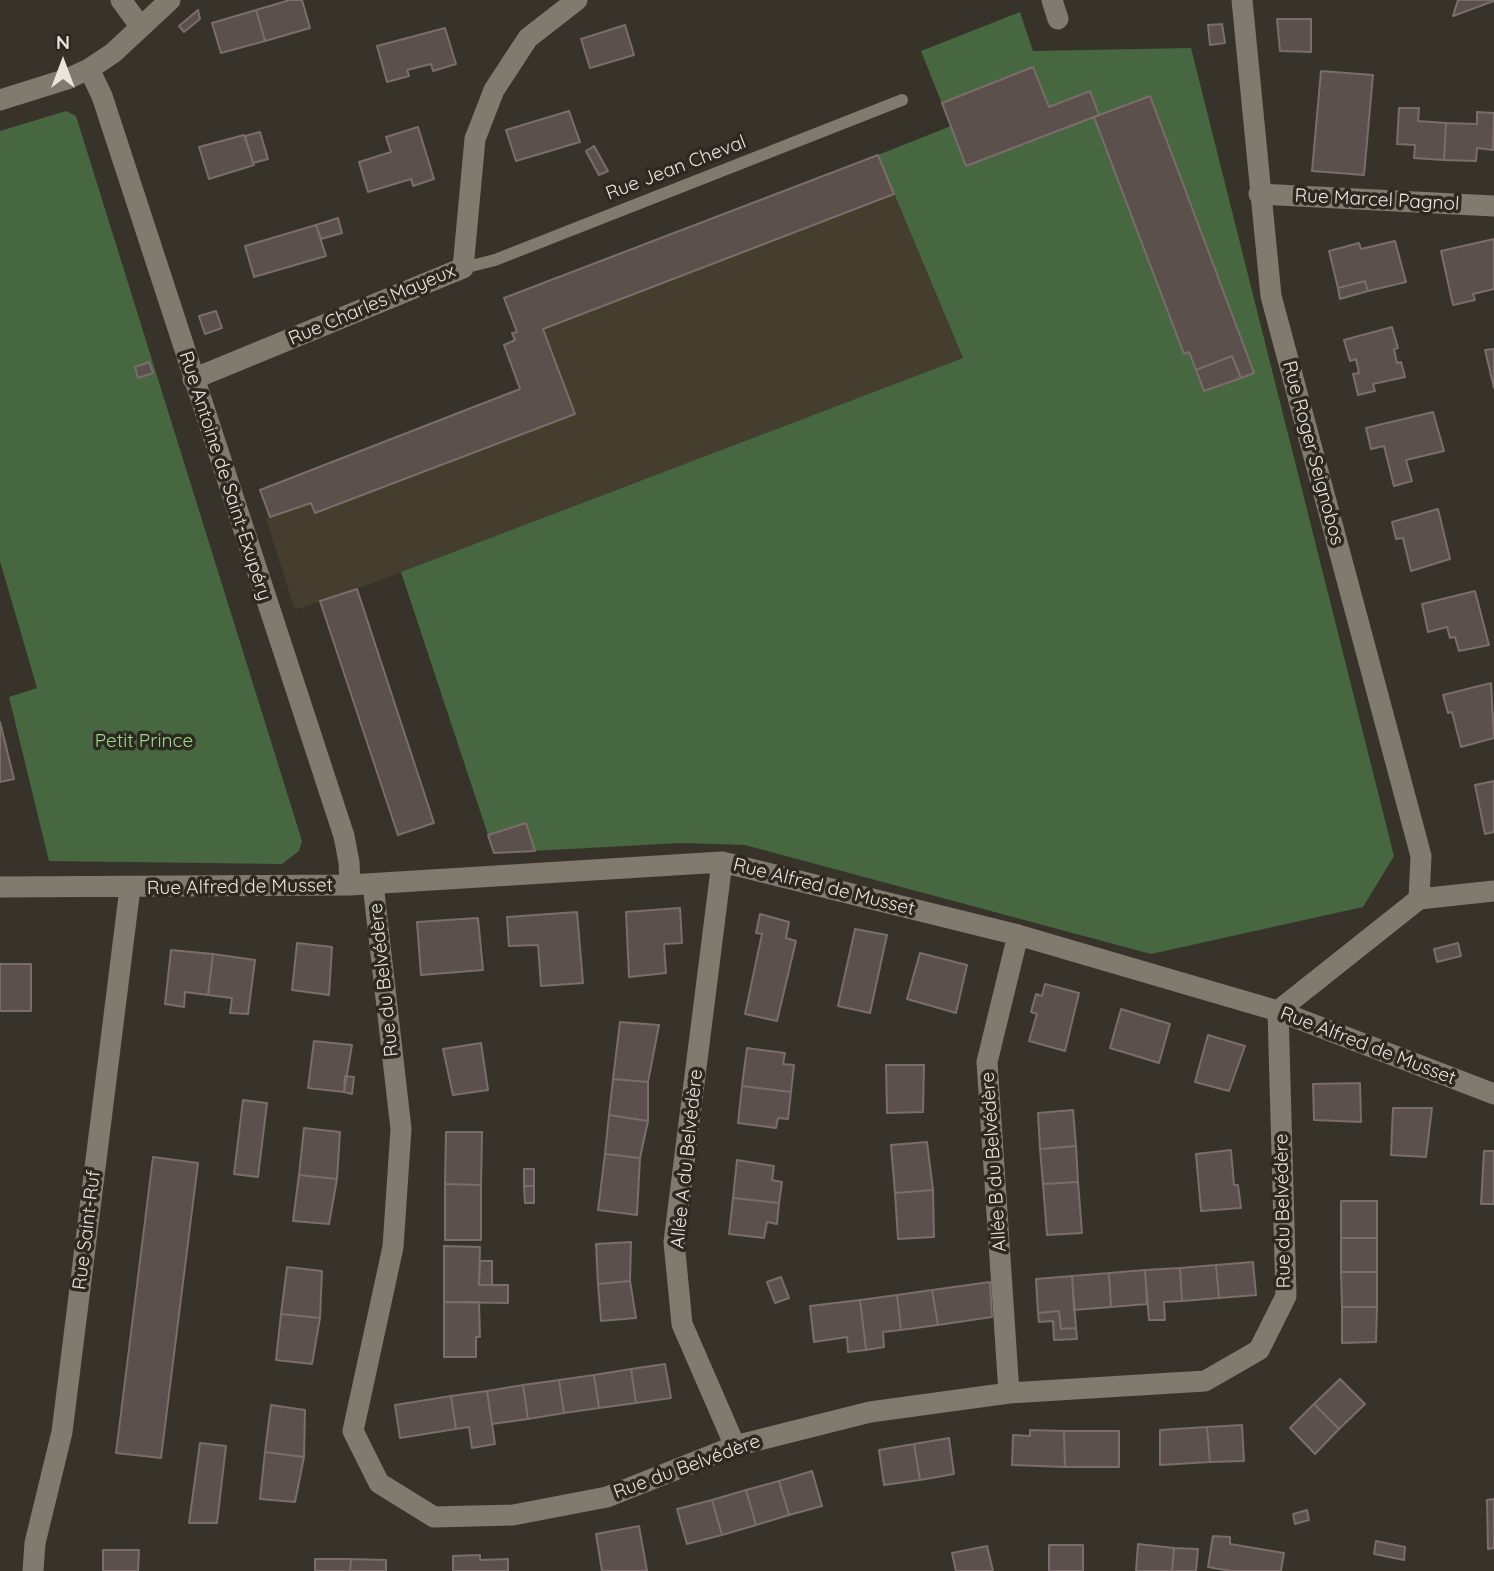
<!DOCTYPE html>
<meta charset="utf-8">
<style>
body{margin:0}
#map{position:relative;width:1494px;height:1571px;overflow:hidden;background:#38332a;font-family:Quicksand,sans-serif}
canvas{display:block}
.north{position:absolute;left:28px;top:28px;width:70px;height:70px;-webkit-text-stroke:5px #2e2920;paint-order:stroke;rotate:0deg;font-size:19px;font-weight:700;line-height:28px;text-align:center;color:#e8e5df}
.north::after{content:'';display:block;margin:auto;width:24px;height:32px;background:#e8e5df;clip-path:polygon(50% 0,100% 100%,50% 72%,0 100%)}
</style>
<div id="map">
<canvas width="1494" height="1571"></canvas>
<div class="north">N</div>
</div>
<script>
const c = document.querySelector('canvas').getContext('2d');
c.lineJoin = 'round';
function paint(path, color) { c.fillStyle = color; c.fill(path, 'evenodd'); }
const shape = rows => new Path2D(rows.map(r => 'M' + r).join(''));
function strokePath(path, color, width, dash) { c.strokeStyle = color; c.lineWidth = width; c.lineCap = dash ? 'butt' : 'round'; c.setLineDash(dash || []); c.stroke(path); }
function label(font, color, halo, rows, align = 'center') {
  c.font = font + ' Quicksand,sans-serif'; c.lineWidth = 7; c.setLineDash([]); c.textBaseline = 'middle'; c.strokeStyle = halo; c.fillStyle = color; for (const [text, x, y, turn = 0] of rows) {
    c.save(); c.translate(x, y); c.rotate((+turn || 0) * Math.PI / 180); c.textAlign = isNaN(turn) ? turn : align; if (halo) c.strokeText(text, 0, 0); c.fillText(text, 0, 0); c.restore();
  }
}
const built = shape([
 [878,155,963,358,357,589,295,610,266,519,269,517,260,490,520,389,504,345,515,340,512,333,517,331,504,298]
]);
const green = shape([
 [1020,12,1033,51,1191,48,1394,856,1363,907,1151,954,745,845,681,843,494,853,401,572,963,358,878,155,951,126,921,51],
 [66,111,76,116,302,841,299,851,282,864,49,861,9,697,37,688,0,561,0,131]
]);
const building = shape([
 [290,0,302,0,310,28,265,41,256,10,290,0],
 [1458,0,1494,0,1494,1,1453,16,1458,0],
 [198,10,200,19,184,32,179,26,198,10],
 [256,10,265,41,221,53,212,23,256,10],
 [1277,19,1311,19,1311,52,1280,51,1277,19],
 [1222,24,1225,43,1210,45,1208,25,1222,24],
 [625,25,634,55,590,68,581,39,625,25],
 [445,28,456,64,433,71,431,64,407,70,409,76,387,82,377,46,445,28],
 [1033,67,1049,107,1090,91,1099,115,966,166,942,103,1033,67],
 [1321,71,1373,75,1364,175,1312,171,1321,71],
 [1150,96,1254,373,1241,378,1232,356,1196,370,1189,352,1184,354,1094,117,1150,96],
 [1399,108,1419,108,1418,121,1446,123,1444,160,1414,158,1415,145,1397,144,1399,108],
 [569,111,580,142,516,161,506,130,569,111],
 [1477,112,1494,113,1493,150,1477,148,1476,161,1444,160,1446,123,1477,124,1477,112],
 [418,127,434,179,413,186,411,179,368,192,359,162,391,152,386,137,418,127],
 [260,132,268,159,253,163,245,136,260,132],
 [244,135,254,165,209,179,199,147,244,135],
 [594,146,608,171,599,175,586,151,594,146],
 [878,155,894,194,543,329,575,414,315,513,311,503,270,517,260,490,520,389,504,345,515,340,512,333,517,332,504,298,878,155],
 [338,218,342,233,321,239,316,225,338,218],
 [316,225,326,256,254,277,245,246,316,225],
 [1494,239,1494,289,1473,294,1475,300,1453,305,1441,251,1494,239],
 [1395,241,1406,282,1368,291,1365,281,1338,288,1329,251,1359,243,1361,249,1395,241],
 [1365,281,1368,291,1340,299,1338,288,1365,281],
 [216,311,222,328,205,334,199,316,216,311],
 [1392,327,1398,348,1394,349,1397,363,1401,362,1405,377,1373,384,1375,391,1358,395,1353,374,1359,373,1356,359,1350,361,1344,340,1392,327],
 [1494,349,1494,388,1485,350,1494,349],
 [1232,356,1241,378,1204,391,1196,370,1232,356],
 [149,362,153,373,138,378,135,367,149,362],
 [1433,412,1444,451,1406,460,1412,481,1394,486,1384,446,1371,449,1366,428,1433,412],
 [1438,509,1450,559,1411,571,1403,538,1396,539,1392,522,1438,509],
 [357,589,434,823,398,835,320,601,357,589],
 [1475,591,1489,645,1459,651,1455,637,1450,638,1447,627,1428,632,1422,604,1475,591],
 [1491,683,1494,738,1461,747,1452,712,1448,713,1443,695,1491,683],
 [0,722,14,779,0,782,0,722],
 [1494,781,1494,832,1485,834,1475,785,1494,781],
 [526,823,535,851,494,853,488,835,526,823],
 [680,908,682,943,664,944,666,973,629,977,626,912,680,908],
 [577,912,583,983,541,986,538,945,509,946,507,917,577,912],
 [760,914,789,922,786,938,796,941,777,1021,745,1014,762,934,756,933,760,914],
 [478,918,483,970,421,975,417,922,478,918],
 [855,929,887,935,870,1013,838,1006,855,929],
 [297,943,332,947,329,995,292,990,297,943],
 [1458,943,1461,956,1437,962,1434,949,1458,943],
 [171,950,213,954,208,995,185,992,184,1007,165,1004,171,950],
 [920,953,967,965,956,1013,907,999,920,953],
 [213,954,255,960,248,1014,230,1013,232,998,208,995,213,954],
 [0,964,31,964,31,1011,0,1011,0,964],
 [1045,984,1079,993,1065,1051,1029,1041,1037,1014,1031,1012,1036,994,1042,996,1045,984],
 [1121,1009,1170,1024,1159,1063,1110,1048,1121,1009],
 [620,1022,659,1025,648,1082,613,1079,620,1022],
 [1208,1035,1245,1046,1229,1091,1195,1082,1208,1035],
 [314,1041,352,1045,344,1092,308,1088,314,1041],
 [481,1043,488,1090,453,1095,443,1049,481,1043],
 [747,1048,785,1053,783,1064,794,1065,791,1092,742,1086,747,1048],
 [886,1065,924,1065,923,1112,887,1113,886,1065],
 [345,1076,354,1077,352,1094,344,1092,345,1076],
 [613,1079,648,1082,648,1121,609,1115,613,1079],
 [1360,1083,1361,1122,1314,1120,1313,1084,1360,1083],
 [742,1086,791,1092,788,1119,778,1118,776,1128,738,1123,742,1086],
 [243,1100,267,1103,258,1177,234,1174,243,1100],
 [1393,1108,1432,1108,1426,1157,1391,1155,1393,1108],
 [1073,1110,1076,1146,1040,1149,1038,1113,1073,1110],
 [609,1115,648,1121,640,1158,605,1154,609,1115],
 [304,1128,340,1132,337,1179,299,1175,304,1128],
 [446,1132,482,1132,481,1185,445,1184,446,1132],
 [927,1142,933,1190,895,1193,891,1145,927,1142],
 [1076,1146,1078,1182,1043,1184,1040,1149,1076,1146],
 [1231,1150,1234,1185,1238,1185,1241,1208,1201,1211,1196,1154,1231,1150],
 [1484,1151,1494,1151,1494,1204,1481,1204,1484,1151],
 [605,1154,640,1158,637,1215,598,1210,605,1154],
 [153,1157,198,1163,161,1458,116,1453,153,1157],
 [737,1160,774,1166,772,1180,782,1182,779,1203,733,1198,737,1160],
 [524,1169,534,1169,534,1186,524,1186,524,1169],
 [299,1175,337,1179,329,1224,293,1221,299,1175],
 [1078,1182,1082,1233,1047,1235,1043,1184,1078,1182],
 [445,1184,481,1185,481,1240,445,1240,445,1184],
 [524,1186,534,1186,534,1203,525,1203,524,1186],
 [933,1190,934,1237,898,1239,895,1193,933,1190],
 [733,1198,779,1203,777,1224,767,1222,764,1238,729,1234,733,1198],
 [1341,1201,1377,1201,1377,1238,1341,1238,1341,1201],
 [1341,1238,1377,1238,1377,1272,1341,1272,1341,1238],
 [631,1242,630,1281,598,1284,596,1244,631,1242],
 [444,1246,480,1247,479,1285,508,1285,508,1303,444,1302,444,1246],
 [480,1261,492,1261,492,1285,479,1285,480,1261],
 [1253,1262,1256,1295,1219,1298,1216,1265,1253,1262],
 [1216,1265,1219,1298,1182,1301,1180,1268,1216,1265],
 [287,1267,322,1271,320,1318,281,1314,287,1267],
 [1180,1268,1182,1301,1164,1302,1165,1320,1149,1320,1145,1270,1180,1268],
 [1145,1270,1147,1304,1111,1307,1109,1273,1145,1270],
 [1341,1272,1377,1272,1377,1307,1342,1307,1341,1272],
 [1109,1273,1111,1307,1074,1310,1072,1276,1109,1273],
 [1072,1276,1076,1328,1061,1329,1059,1311,1038,1313,1036,1279,1072,1276],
 [781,1277,789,1298,775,1303,767,1282,781,1277],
 [630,1281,636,1318,601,1321,598,1284,630,1281],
 [990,1282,992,1317,938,1325,932,1290,990,1282],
 [932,1290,938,1325,901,1330,897,1295,932,1290],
 [897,1295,901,1330,883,1332,884,1347,866,1350,860,1300,897,1295],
 [860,1300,866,1350,848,1352,847,1337,814,1342,810,1306,860,1300],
 [444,1302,479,1302,480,1337,476,1337,476,1357,444,1357,444,1302],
 [1342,1307,1377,1307,1376,1342,1342,1343,1342,1307],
 [1059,1311,1061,1329,1076,1328,1077,1339,1054,1340,1053,1321,1039,1322,1038,1313,1059,1311],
 [281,1314,320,1318,312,1364,276,1360,281,1314],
 [665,1364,671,1398,636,1403,631,1369,665,1364],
 [631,1369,636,1403,599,1408,594,1375,631,1369],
 [594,1375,599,1408,564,1413,559,1380,594,1375],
 [1340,1379,1365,1404,1339,1429,1314,1404,1340,1379],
 [559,1380,564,1413,528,1419,523,1385,559,1380],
 [523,1385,528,1419,492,1424,487,1391,523,1385],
 [487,1391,495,1444,472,1448,469,1427,456,1429,451,1396,487,1391],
 [451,1396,456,1429,400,1438,395,1405,451,1396],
 [1314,1404,1339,1429,1315,1454,1290,1428,1314,1404],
 [271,1405,305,1410,304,1457,265,1452,271,1405],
 [1242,1425,1244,1461,1210,1462,1207,1427,1242,1425],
 [1207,1427,1210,1462,1160,1465,1160,1430,1207,1427],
 [1030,1430,1064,1431,1065,1467,1012,1465,1013,1435,1030,1436,1030,1430],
 [1064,1431,1119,1431,1119,1467,1065,1467,1064,1431],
 [949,1438,954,1474,920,1480,914,1444,949,1438],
 [200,1443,226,1446,217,1523,189,1523,200,1443],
 [914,1444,920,1480,884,1485,879,1450,914,1444],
 [265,1452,304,1457,295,1502,260,1499,265,1452],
 [812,1471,822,1506,789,1515,779,1481,812,1471],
 [779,1481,789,1515,756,1525,746,1490,779,1481],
 [746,1490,756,1525,722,1535,712,1500,746,1490],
 [1494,1499,1494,1548,1488,1549,1487,1500,1494,1499],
 [712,1500,722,1535,687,1544,677,1509,712,1500],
 [1307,1510,1309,1520,1295,1524,1293,1514,1307,1510],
 [639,1526,647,1571,602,1571,596,1534,639,1526],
 [1213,1536,1230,1537,1230,1544,1284,1553,1281,1571,1231,1571,1208,1567,1213,1536],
 [1376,1541,1405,1547,1404,1560,1374,1554,1376,1541],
 [1138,1544,1174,1548,1172,1571,1136,1571,1138,1544],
 [1049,1545,1083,1545,1083,1571,1049,1571,1049,1545],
 [987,1546,993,1571,956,1571,952,1553,987,1546],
 [1174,1548,1198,1549,1196,1571,1172,1571,1174,1548],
 [103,1550,139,1550,138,1571,103,1571,103,1550],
 [480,1555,480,1560,508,1559,508,1571,453,1571,453,1556,480,1555],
 [315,1559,351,1559,350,1571,315,1571,315,1559],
 [351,1559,386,1560,386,1571,350,1571,351,1559]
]);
const lane = shape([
 [463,268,495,260,902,100]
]);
const street = shape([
 [121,0,140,26],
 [1052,0,1058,19],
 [1242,0,1271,296,1421,856,1419,899],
 [89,69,102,96,344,836,349,862,350,885],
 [0,100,67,79,89,69,113,53,170,0],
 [1259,194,1494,206],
 [193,379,463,268,475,139,494,90,528,38,577,0],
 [722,862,674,1242,682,1324,735,1446],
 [373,884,401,1129,393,1247,353,1431,379,1483,434,1517,513,1515,607,1497,735,1446,870,1412,1009,1393,1205,1381,1259,1350,1286,1296,1278,1011,1419,899,1494,891],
 [0,887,350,885,722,862,1018,935,1278,1011,1494,1094],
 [1009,1393,987,1062,1018,935],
 [33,1571,35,1543,62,1432,130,888]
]);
const streetNames = [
 ["Rue Jean Cheval",676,168,-21],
 ["Rue Marcel Pagnol",1377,200,3],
 ["Rue Charles Mayeux",372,305,-23],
 ["Rue Roger Seignobos",1313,453,75],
 ["Rue Antoine de Saint-Exupéry",225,476,72],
 ["Rue Alfred de Musset",240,887,-1],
 ["Rue Alfred de Musset",824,887,14],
 ["Rue du Belvédère",384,980,-96],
 ["Rue Alfred de Musset",1368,1046,21],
 ["Allée A du Belvédère",687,1159,-84],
 ["Allée B du Belvédère",994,1162,-94],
 ["Rue du Belvédère",1283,1211,-91],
 ["Rue Saint-Ruf",87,1230,-83],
 ["Rue du Belvédère",687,1467,-20]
];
const parkNames = [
 ["Petit Prince",144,741]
];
paint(built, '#453d2e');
paint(green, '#476741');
paint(building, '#5c504d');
strokePath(building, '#7a6d6a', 2);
strokePath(lane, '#807a6f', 12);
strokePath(street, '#807a6f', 21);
label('19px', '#e8e5df', '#2e2920', streetNames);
label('19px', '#99db8e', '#2e2920', parkNames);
</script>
